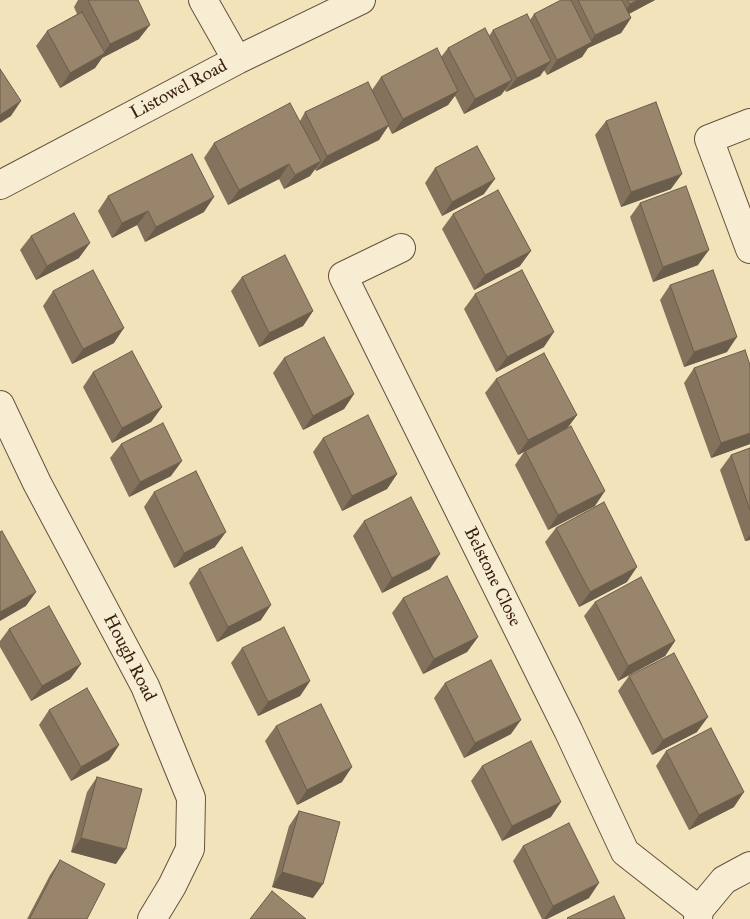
<!DOCTYPE html>
<style>
body{margin:0}
canvas{display:block;background:#f2e3bb}
</style>
<canvas width="750" height="919"></canvas>
<script>
const c = document.querySelector('canvas').getContext('2d');
c.lineJoin = 'round';
const shape = rows => new Path2D(rows.map(r => 'M' + r).join(''));
function strokePath(path, color, width, dash) { c.strokeStyle = color; c.lineWidth = width; c.lineCap = dash ? 'butt' : 'round'; c.setLineDash(dash || []); c.stroke(path); }
function paint(path, color) { c.fillStyle = color; c.fill(path, 'evenodd'); }
function label(font, color, halo, rows, align = 'center') {
  c.font = font + ' "IM FELL Great Primer",serif'; c.lineWidth = 4; c.setLineDash([]); c.textBaseline = 'middle'; c.strokeStyle = halo; c.fillStyle = color; for (const [text, x, y, turn = 0] of rows) {
    c.save(); c.translate(x, y); c.rotate((+turn || 0) * Math.PI / 180); c.textAlign = isNaN(turn) ? turn : align; if (halo) c.strokeText(text, 0, 0); c.fillText(text, 0, 0); c.restore();
  }
}
const street = shape([
 [203,0,237,60],
 [750,123,709,139,750,249],
 [0,185,237,60,361,0],
 [401,248,343,276,568,730,625,852,699,910],
 [0,405,37,483,145,686,191,798,190,849,172,886,152,919],
 [698,919,699,910,724,880,750,866]
]);
const wall = shape([
 [78,0,138,0,139,39,102,58,95,68,60,88,36,46,47,31,77,14,74,7],
 [571,0,655,0,629,14,631,18,621,33,588,48,582,57,547,75,544,70,540,76,506,92,505,90,501,95,464,114,455,96,448,105,392,134,388,126,379,140,316,171,315,169,310,176,284,189,279,179,228,205,204,158,214,143,300,121,305,112,372,90,381,77,441,57,448,48,489,36,493,30,530,20,534,14],
 [606,121,671,189,621,207,595,135],
 [435,168,484,194,442,216,425,183],
 [108,196,204,212,145,242,137,225,112,238,98,211],
 [640,203,698,265,653,282,630,217],
 [453,214,520,266,474,290,442,229],
 [31,236,79,258,36,280,20,250],
 [242,277,313,311,303,326,259,347,231,291],
 [670,285,727,352,684,367,660,300],
 [53,291,114,343,72,364,43,306],
 [475,294,544,347,496,372,464,309],
 [284,358,354,394,344,409,303,430,273,373],
 [694,368,750,444,711,458,684,383],
 [93,372,162,407,151,422,112,443,83,387],
 [496,379,577,415,567,428,595,506,548,530,515,465,524,452,518,455,485,393],
 [323,438,397,474,387,489,342,511,313,452],
 [121,444,171,476,129,497,110,458],
 [750,448,750,540,745,541,720,470,731,455],
 [154,492,215,547,174,568,144,507],
 [364,521,430,569,382,593,353,536],
 [556,528,627,582,579,607,545,542],
 [199,569,261,620,217,642,189,583],
 [403,598,478,637,467,652,423,674,392,613],
 [595,602,675,641,665,656,618,681,584,616],
 [9,629,81,664,70,679,31,701,0,647,0,641],
 [242,648,310,681,300,696,258,716,231,663],
 [629,676,697,732,652,755,618,691],
 [445,683,511,734,464,758,434,698],
 [49,710,119,745,109,760,71,781,39,725],
 [276,726,342,782,297,805,265,741],
 [666,751,734,807,689,830,656,766],
 [482,766,551,817,502,841,471,781],
 [97,777,116,864,71,852,87,792],
 [299,811,313,898,272,887,289,826],
 [523,846,589,898,547,919,542,919,513,861],
 [60,860,87,919,27,919,50,875]
]);
const shadedWall = shape([
 [638,0,655,0,619,19,630,4],
 [631,18,621,33,588,48,582,57,547,75,557,60,589,44,595,35],
 [150,25,139,39,102,58,95,68,60,88,70,73,102,55,110,44],
 [551,61,540,76,506,92,517,78],
 [512,80,501,95,464,114,475,99],
 [458,91,448,105,392,134,403,119],
 [21,101,11,116,0,123,0,115],
 [389,125,379,140,316,171,327,156],
 [321,161,310,176,284,189,295,175],
 [289,164,279,179,228,205,239,190],
 [682,174,671,189,621,207,631,192],
 [495,179,484,194,442,216,452,202],
 [214,197,204,212,145,242,156,227],
 [148,211,137,225,112,238,122,223],
 [90,243,79,258,36,280,47,266],
 [709,250,698,265,653,282,663,267],
 [531,251,520,266,474,290,485,275],
 [313,311,303,326,259,347,269,333],
 [124,328,114,343,72,364,83,349],
 [554,332,544,347,496,372,507,357],
 [737,337,727,352,684,367,694,352],
 [354,394,344,409,303,430,313,416],
 [162,407,151,422,112,443,122,428],
 [577,415,566,430,525,451,518,455,528,440],
 [750,433,750,444,711,458,721,443],
 [182,461,171,476,129,497,140,482],
 [397,474,387,489,342,511,352,496],
 [605,491,595,506,548,530,558,515],
 [226,532,215,547,174,568,184,553],
 [750,535,750,540,745,541],
 [440,554,430,569,382,593,392,578],
 [637,567,627,582,579,607,590,592],
 [36,592,26,606,0,621,0,612],
 [271,605,261,620,217,642,228,627],
 [478,637,467,652,423,674,434,659],
 [675,641,665,656,618,681,628,666],
 [81,664,70,679,31,701,42,686],
 [310,681,300,696,258,716,268,702],
 [708,717,697,732,652,755,663,740],
 [521,720,511,734,464,758,475,743],
 [119,745,109,760,71,781,81,767],
 [352,767,342,782,297,805,307,790],
 [744,792,734,807,689,830,699,815],
 [561,802,551,817,502,841,512,826],
 [81,838,126,849,116,864,71,852],
 [282,872,323,884,313,898,272,887],
 [599,883,589,898,547,919,544,919,553,906]
]);
const building = shape([
 [88,0,138,0,150,25,110,44,88,0],
 [561,0,571,0,592,42,557,60,534,14,561,0],
 [578,0,622,0,631,18,595,35,578,0],
 [627,0,638,0,630,4,627,0],
 [82,12,105,53,70,73,47,31,82,12],
 [527,14,551,61,517,78,493,30,527,14],
 [485,28,512,80,475,99,448,48,485,28],
 [437,48,458,91,403,119,381,77,437,48],
 [0,69,21,101,0,115,0,69],
 [368,82,389,125,327,156,305,112,368,82],
 [656,102,682,174,631,192,606,121,656,102],
 [290,103,321,161,295,175,289,164,239,190,214,143,290,103],
 [477,146,495,179,452,202,435,168,477,146],
 [192,154,214,197,156,227,148,211,122,223,108,196,192,154],
 [686,186,709,250,663,267,640,203,686,186],
 [498,190,531,251,485,275,453,214,498,190],
 [74,213,90,243,47,266,31,236,74,213],
 [285,255,313,311,269,333,242,277,285,255],
 [93,270,124,328,83,349,53,291,93,270],
 [522,270,554,332,507,357,475,294,522,270],
 [713,270,737,337,694,352,670,285,713,270],
 [324,337,354,394,313,416,284,358,324,337],
 [745,350,750,365,750,433,721,443,694,368,745,350],
 [132,351,162,407,122,428,93,372,132,351],
 [544,353,577,415,528,440,496,379,544,353],
 [368,415,397,474,352,496,323,438,368,415],
 [163,423,182,461,140,482,121,444,163,423],
 [571,426,605,491,558,515,525,451,571,426],
 [750,448,750,510,731,455,750,448],
 [196,471,226,532,184,553,154,492,196,471],
 [411,497,440,554,392,578,364,521,411,497],
 [604,502,637,567,590,592,556,528,604,502],
 [2,531,36,592,0,612,0,532,2,531],
 [242,547,271,605,228,627,199,569,242,547],
 [447,576,478,637,434,659,403,598,447,576],
 [641,577,675,641,628,666,595,602,641,577],
 [49,606,81,664,42,686,9,629,49,606],
 [284,627,310,681,268,702,242,648,284,627],
 [674,653,708,717,663,740,629,676,674,653],
 [491,660,521,720,475,743,445,683,491,660],
 [87,688,119,745,81,767,49,710,87,688],
 [321,704,352,767,307,790,276,726,321,704],
 [711,728,744,792,699,815,666,751,711,728],
 [531,741,561,802,512,826,482,766,531,741],
 [97,777,142,789,126,849,81,838,97,777],
 [299,811,340,822,323,884,282,872,299,811],
 [569,823,599,883,553,906,523,846,569,823],
 [60,860,105,884,87,919,31,919,30,918,60,860],
 [272,891,306,919,250,919,272,891],
 [614,896,625,919,568,919,567,918,614,896]
]);
const streetNames = [
 ["Listowel Road",179,90,-28],
 ["Belstone Close",492,577,64],
 ["Hough Road",129,658,63]
];
strokePath(street, '#67513e', 30);
strokePath(street, '#f7edd3', 28);
paint(wall, '#84725c');
paint(shadedWall, '#6b5d4b');
paint(building, '#99856b');
strokePath(building, '#6b5d4b', 1);
label('18px', '#392014', '#f7edd3', streetNames);
</script>
